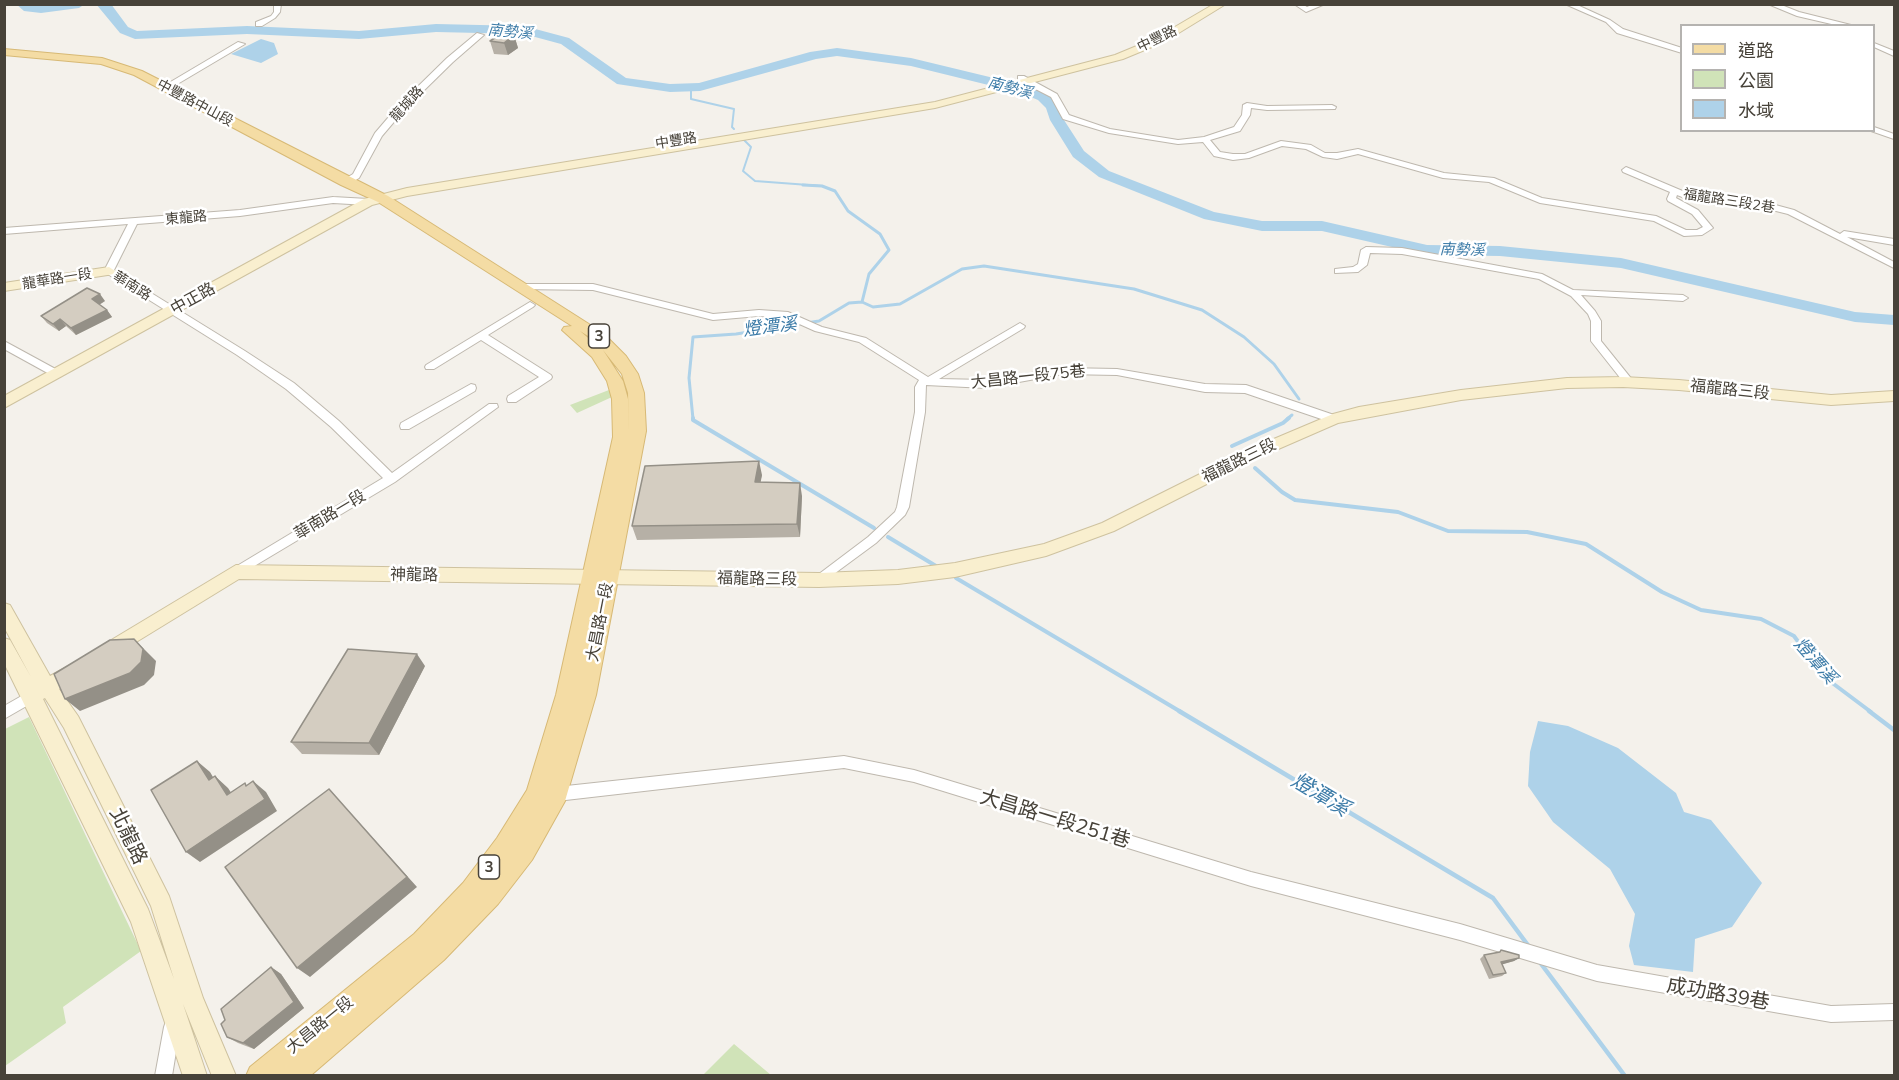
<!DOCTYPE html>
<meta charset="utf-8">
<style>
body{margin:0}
#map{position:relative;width:1899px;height:1080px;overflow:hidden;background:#f4f1eb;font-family:Mulish,"Noto Sans TC",sans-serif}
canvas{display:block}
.frame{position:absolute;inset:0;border:6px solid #474239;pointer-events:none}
.legend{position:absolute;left:1680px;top:24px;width:195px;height:108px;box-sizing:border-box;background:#fff;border:2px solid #b5b3b0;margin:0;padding:8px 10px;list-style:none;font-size:18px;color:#474239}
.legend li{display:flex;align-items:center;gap:12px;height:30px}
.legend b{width:30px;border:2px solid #b5b3b0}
</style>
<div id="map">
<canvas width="1899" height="1080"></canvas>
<div class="frame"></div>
<ul class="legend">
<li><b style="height:8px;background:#f4dca4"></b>道路</li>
<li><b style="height:16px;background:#d0e3b8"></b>公園</li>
<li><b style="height:16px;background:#aed2e9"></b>水域</li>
</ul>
</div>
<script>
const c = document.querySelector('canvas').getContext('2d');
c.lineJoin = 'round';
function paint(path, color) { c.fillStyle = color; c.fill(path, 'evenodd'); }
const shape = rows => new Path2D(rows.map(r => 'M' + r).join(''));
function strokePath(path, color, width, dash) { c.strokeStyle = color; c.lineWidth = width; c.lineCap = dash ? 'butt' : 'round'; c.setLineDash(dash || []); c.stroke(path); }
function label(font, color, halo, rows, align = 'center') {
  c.font = font + ' Mulish,"Noto Sans TC",sans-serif'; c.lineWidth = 5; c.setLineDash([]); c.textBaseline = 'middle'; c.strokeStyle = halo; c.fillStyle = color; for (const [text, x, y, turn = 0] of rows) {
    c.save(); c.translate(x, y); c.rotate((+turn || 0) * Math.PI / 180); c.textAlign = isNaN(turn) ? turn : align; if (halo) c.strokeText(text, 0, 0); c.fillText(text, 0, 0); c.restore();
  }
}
const green = shape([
 [609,390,612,397,577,413,570,405],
 [29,717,141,951,63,1007,66,1023,5,1066,5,729],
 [734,1044,771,1075,703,1075]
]);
const water = shape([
 [261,39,274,43,278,54,261,63,231,54],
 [1538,721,1568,726,1618,748,1676,793,1684,812,1711,820,1762,883,1732,927,1695,939,1693,972,1634,965,1629,946,1635,914,1610,869,1553,822,1528,786,1530,752]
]);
const streamFar3 = shape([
 [691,87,691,99,734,109,732,127,734,129],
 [743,139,751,147,743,171,755,181,822,186]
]);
const streamFar2 = shape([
 [862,302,873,307,900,304,962,269,984,266,1134,289,1202,310,1244,337,1274,364,1299,399],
 [693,419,689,378,693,337,736,334,819,321,849,303,862,302,869,274,889,250,880,234,848,211,835,191,822,186,803,185],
 [1287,419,1292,415]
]);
const streamFar1 = shape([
 [693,418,693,420,874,528],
 [1232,446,1283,423,1289,418],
 [1255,468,1282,492,1295,500,1398,512,1448,531,1527,532,1586,544,1662,592,1701,610,1761,619,1794,636,1823,676,1871,712],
 [888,537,936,566],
 [956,578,1181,712]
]);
const stream = shape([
 [1179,711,1493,898,1530,948],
 [1869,711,1894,730],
 [1539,961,1625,1076]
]);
const river = shape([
 [16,4,41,5,85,4,79,8,41,13,24,11,16,4],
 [96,4,111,4,128,27,137,31,247,26,359,31,436,24,524,26,569,38,626,78,670,84,699,83,810,52,837,48,911,58,1031,87,1048,94,1060,107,1064,120,1084,151,1109,171,1214,212,1262,221,1322,221,1427,245,1500,246,1621,258,1855,312,1894,315,1894,325,1855,322,1621,268,1500,256,1427,255,1322,231,1262,231,1204,219,1099,177,1073,157,1050,120,1046,108,1038,100,1021,93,911,66,837,56,816,59,700,91,670,92,617,84,561,44,524,34,436,32,359,39,247,34,135,39,120,33,96,4]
]);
const street = shape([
 [274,4,281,4,280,12,275,18,262,26,256,26,256,22,271,16,274,12,274,4],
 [1294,4,1302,4,1307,7,1314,4,1325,4,1306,12,1294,4],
 [1565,4,1575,4,1610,20,1623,29,1682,48,1682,53,1617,33,1606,22,1565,4],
 [1768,4,1779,4,1799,12,1855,26,1840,26,1797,16,1768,4],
 [477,33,484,35,453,62,405,109,382,136,359,178,349,184,343,184,343,180,353,174,375,133,399,105,447,58,477,33],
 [238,42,245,44,169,89,162,87,238,42],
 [1874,43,1894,51,1894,56,1874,47,1874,43],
 [1018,76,1024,76,1057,94,1069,115,1110,129,1178,140,1204,137,1234,127,1242,115,1243,105,1247,103,1267,106,1332,105,1336,107,1335,109,1267,110,1251,108,1250,115,1240,131,1210,140,1220,152,1233,154,1245,154,1281,141,1311,145,1325,153,1337,153,1358,149,1444,173,1494,178,1542,198,1656,216,1686,230,1697,230,1703,227,1692,214,1668,201,1667,199,1670,192,1623,172,1622,170,1626,167,1692,195,1725,200,1768,203,1794,210,1840,234,1844,231,1894,239,1894,245,1847,237,1894,262,1894,268,1788,214,1768,209,1725,206,1690,200,1677,195,1676,198,1698,210,1713,228,1702,235,1684,236,1654,221,1540,203,1489,182,1443,178,1358,154,1337,159,1323,157,1306,149,1282,146,1249,158,1233,160,1214,156,1203,142,1178,144,1109,133,1063,119,1051,97,1018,80,1018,76],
 [1874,127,1894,134,1894,139,1871,131,1874,130,1874,127],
 [333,197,368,199,372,202,368,205,333,203,240,216,137,224,114,270,245,351,294,383,339,421,392,473,489,404,497,404,498,407,395,482,236,577,232,575,230,572,232,569,383,478,331,427,286,389,237,355,106,273,104,271,128,224,4,234,4,228,240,210,333,197],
 [1366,247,1402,248,1542,274,1573,290,1683,295,1688,298,1683,301,1581,295,1595,311,1601,321,1601,341,1634,382,1629,386,1625,384,1591,341,1591,321,1588,314,1571,296,1539,279,1402,254,1370,253,1367,265,1358,272,1335,273,1335,269,1353,267,1358,264,1361,250,1366,247],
 [522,284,593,284,713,314,759,310,788,312,822,327,866,338,928,377,1020,323,1025,326,1024,328,939,379,986,380,1063,368,1117,369,1205,384,1246,385,1337,416,1338,419,1333,423,1245,393,1205,392,1117,375,1063,374,986,388,926,385,925,412,909,507,905,515,876,543,819,585,815,583,813,580,815,577,868,537,895,512,897,507,915,412,915,387,919,380,859,342,815,331,786,318,759,316,713,320,593,290,519,289,517,287,522,284],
 [530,302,535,305,533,307,488,335,551,375,552,377,551,379,516,402,508,402,507,399,508,396,539,377,481,340,434,369,426,369,425,367,426,365,530,302],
 [4,341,61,372,62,374,61,376,53,376,4,349,4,341],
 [471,384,475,385,476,388,475,391,409,429,401,429,400,426,401,423,471,384],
 [32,690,37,692,39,696,37,700,4,719,4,706,32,690],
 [844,756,914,770,1251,872,1460,924,1597,965,1831,1006,1894,1004,1894,1020,1831,1022,1597,981,1460,940,1251,886,914,782,844,768,557,801,552,799,550,794,552,789,557,787,844,756],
 [172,1019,178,1021,180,1027,172,1076,155,1076,164,1027,166,1021,172,1019]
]);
const secondary = shape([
 [1214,4,1226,4,1164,42,1123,59,935,108,407,196,372,205,4,408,4,396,364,199,407,188,935,102,1115,55,1156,38,1214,4],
 [109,267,115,271,114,274,4,291,4,283,109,267],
 [1623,377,1679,380,1831,395,1894,391,1894,401,1831,405,1679,390,1623,387,1567,388,1461,400,1338,423,1260,457,1114,531,1046,556,955,577,898,584,819,587,239,579,115,655,109,657,103,655,100,650,103,645,236,565,819,573,898,570,955,563,1044,544,1102,523,1250,449,1333,414,1359,407,1461,390,1567,378,1623,377],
 [4,603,10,605,50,676,76,662,82,665,85,670,82,675,59,689,78,716,169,896,203,998,236,1076,212,1076,183,1004,207,1076,183,1076,131,922,4,663,4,638,10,640,31,677,4,627,4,603],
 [45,698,64,728,151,906,174,979,148,909,43,699,45,698]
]);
const primary = shape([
 [4,49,102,58,142,71,388,196,603,333,626,356,638,374,644,393,646,431,596,695,565,801,532,860,498,904,444,960,310,1076,246,1076,250,1067,414,934,463,883,497,838,527,790,556,695,613,437,612,399,607,381,592,357,562,330,564,327,572,326,378,202,341,185,134,75,101,64,4,55,4,49],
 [580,331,593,339,601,349,580,331],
 [603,350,622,374,628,393,629,434,628,399,623,381,603,350]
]);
const wall = shape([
 [514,35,518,48,508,55,494,54,490,41],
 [105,301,99,305,107,310,112,317,76,335,66,326,59,331,47,323,41,316],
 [762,475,760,482,802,496,800,537,637,540,632,526],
 [425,666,379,755,302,754,291,742],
 [1501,950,1519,958,1514,961,1502,964,1506,973,1502,976,1489,979,1480,959,1484,955,1498,953],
 [271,967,281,974,304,1008,254,1049,238,1043,227,1037,225,1020]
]);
const shadedWall = shape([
 [514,35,518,48,508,55,504,43],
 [100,294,105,301,97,306,92,299],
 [107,310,112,317,76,335,71,328],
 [60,319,66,326,59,331,53,324],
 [759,461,762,475,758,496,755,482],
 [800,483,802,496,800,537,797,524],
 [134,639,156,661,154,675,144,685,80,711,65,699],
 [417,654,425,666,379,755,369,743],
 [197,761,210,772,222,792,209,780],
 [215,776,228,788,240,806,227,795],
 [253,781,266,792,277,811,200,862,186,852],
 [329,789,417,887,310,977,297,968],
 [1519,958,1514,961,1497,966,1501,962],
 [271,967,281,974,304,1008,254,1049,243,1043]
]);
const building = shape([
 [501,34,514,35,504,43,490,41,501,34],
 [87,288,100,294,92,299,107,310,71,328,60,319,53,324,41,316,87,288],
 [759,461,755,482,800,483,797,524,632,526,645,466,759,461],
 [134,639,143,649,141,662,130,673,65,699,54,674,110,640,134,639],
 [348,649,417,654,369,743,291,742,348,649],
 [197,761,209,780,215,776,227,795,245,783,246,786,253,781,265,799,186,852,151,790,197,761],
 [329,789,407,877,297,968,225,867,329,789],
 [1501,950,1519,955,1519,958,1501,962,1506,973,1493,975,1484,955,1500,952,1501,950],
 [271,967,294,1002,243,1043,227,1037,221,1024,225,1020,221,1009,271,967]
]);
const farStreetnames = [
 ["中豐路",1157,39,-26],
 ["中豐路中山段",195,103,28],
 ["龍城路",407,104,-48],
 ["中豐路",676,141,-9],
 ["福龍路三段2巷",1729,201,9],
 ["東龍路",186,218,-5],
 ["龍華路一段",57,279,-9],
 ["華南路",132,286,32]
];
const farWaternames = [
 ["南勢溪",510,32,5],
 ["南勢溪",1010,88,15],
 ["南勢溪",1462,250,1]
];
const shields = [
 [599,336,21],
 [489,867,21]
];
const shieldNames = [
 ["3",599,336],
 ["3",489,867]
];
const streetNames = [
 ["中正路",193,299,-29],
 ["大昌路一段75巷",1028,377,-6],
 ["福龍路三段",1730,390,6],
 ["福龍路三段",1239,461,-26],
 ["華南路一段",330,515,-31],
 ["神龍路",414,575,1],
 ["福龍路三段",757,579,1],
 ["大昌路一段",600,622,-79],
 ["大昌路一段",320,1025,-39]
];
const waterNames = [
 ["燈潭溪",770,327,-7],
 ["燈潭溪",1815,661,49]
];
const nearStreetnames = [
 ["大昌路一段251巷",1055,819,17],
 ["北龍路",128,836,64],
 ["成功路39巷",1718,994,10]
];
const nearWaternames = [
 ["燈潭溪",1320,795,31]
];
paint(green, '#d0e3b8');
paint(water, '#aed2e9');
strokePath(streamFar3, '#aed2e9', 2);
strokePath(streamFar2, '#aed2e9', 3);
strokePath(streamFar1, '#aed2e9', 4);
strokePath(stream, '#aed2e9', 4.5);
paint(river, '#aed2e9');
strokePath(street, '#beb8ae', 2);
strokePath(secondary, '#cec29f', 2);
strokePath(primary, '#d7b975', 2);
paint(street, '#fff');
paint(secondary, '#f9efcf');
paint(primary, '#f4dca4');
paint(wall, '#b6b0a6');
paint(shadedWall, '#949087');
paint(building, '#d4cdc1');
strokePath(building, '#949087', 1.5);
label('14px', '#474239', '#fff', farStreetnames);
label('italic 15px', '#3d7ca8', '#fff', farWaternames);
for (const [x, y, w] of shields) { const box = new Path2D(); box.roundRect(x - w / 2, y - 12, w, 24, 4.5); c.fillStyle = '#fff'; c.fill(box); strokePath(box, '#474239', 1.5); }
label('bold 15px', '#474239', null, shieldNames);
label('16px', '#474239', '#fff', streetNames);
label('italic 18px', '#3d7ca8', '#fff', waterNames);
label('20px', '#474239', '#fff', nearStreetnames);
label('italic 21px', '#3d7ca8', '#fff', nearWaternames);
</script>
